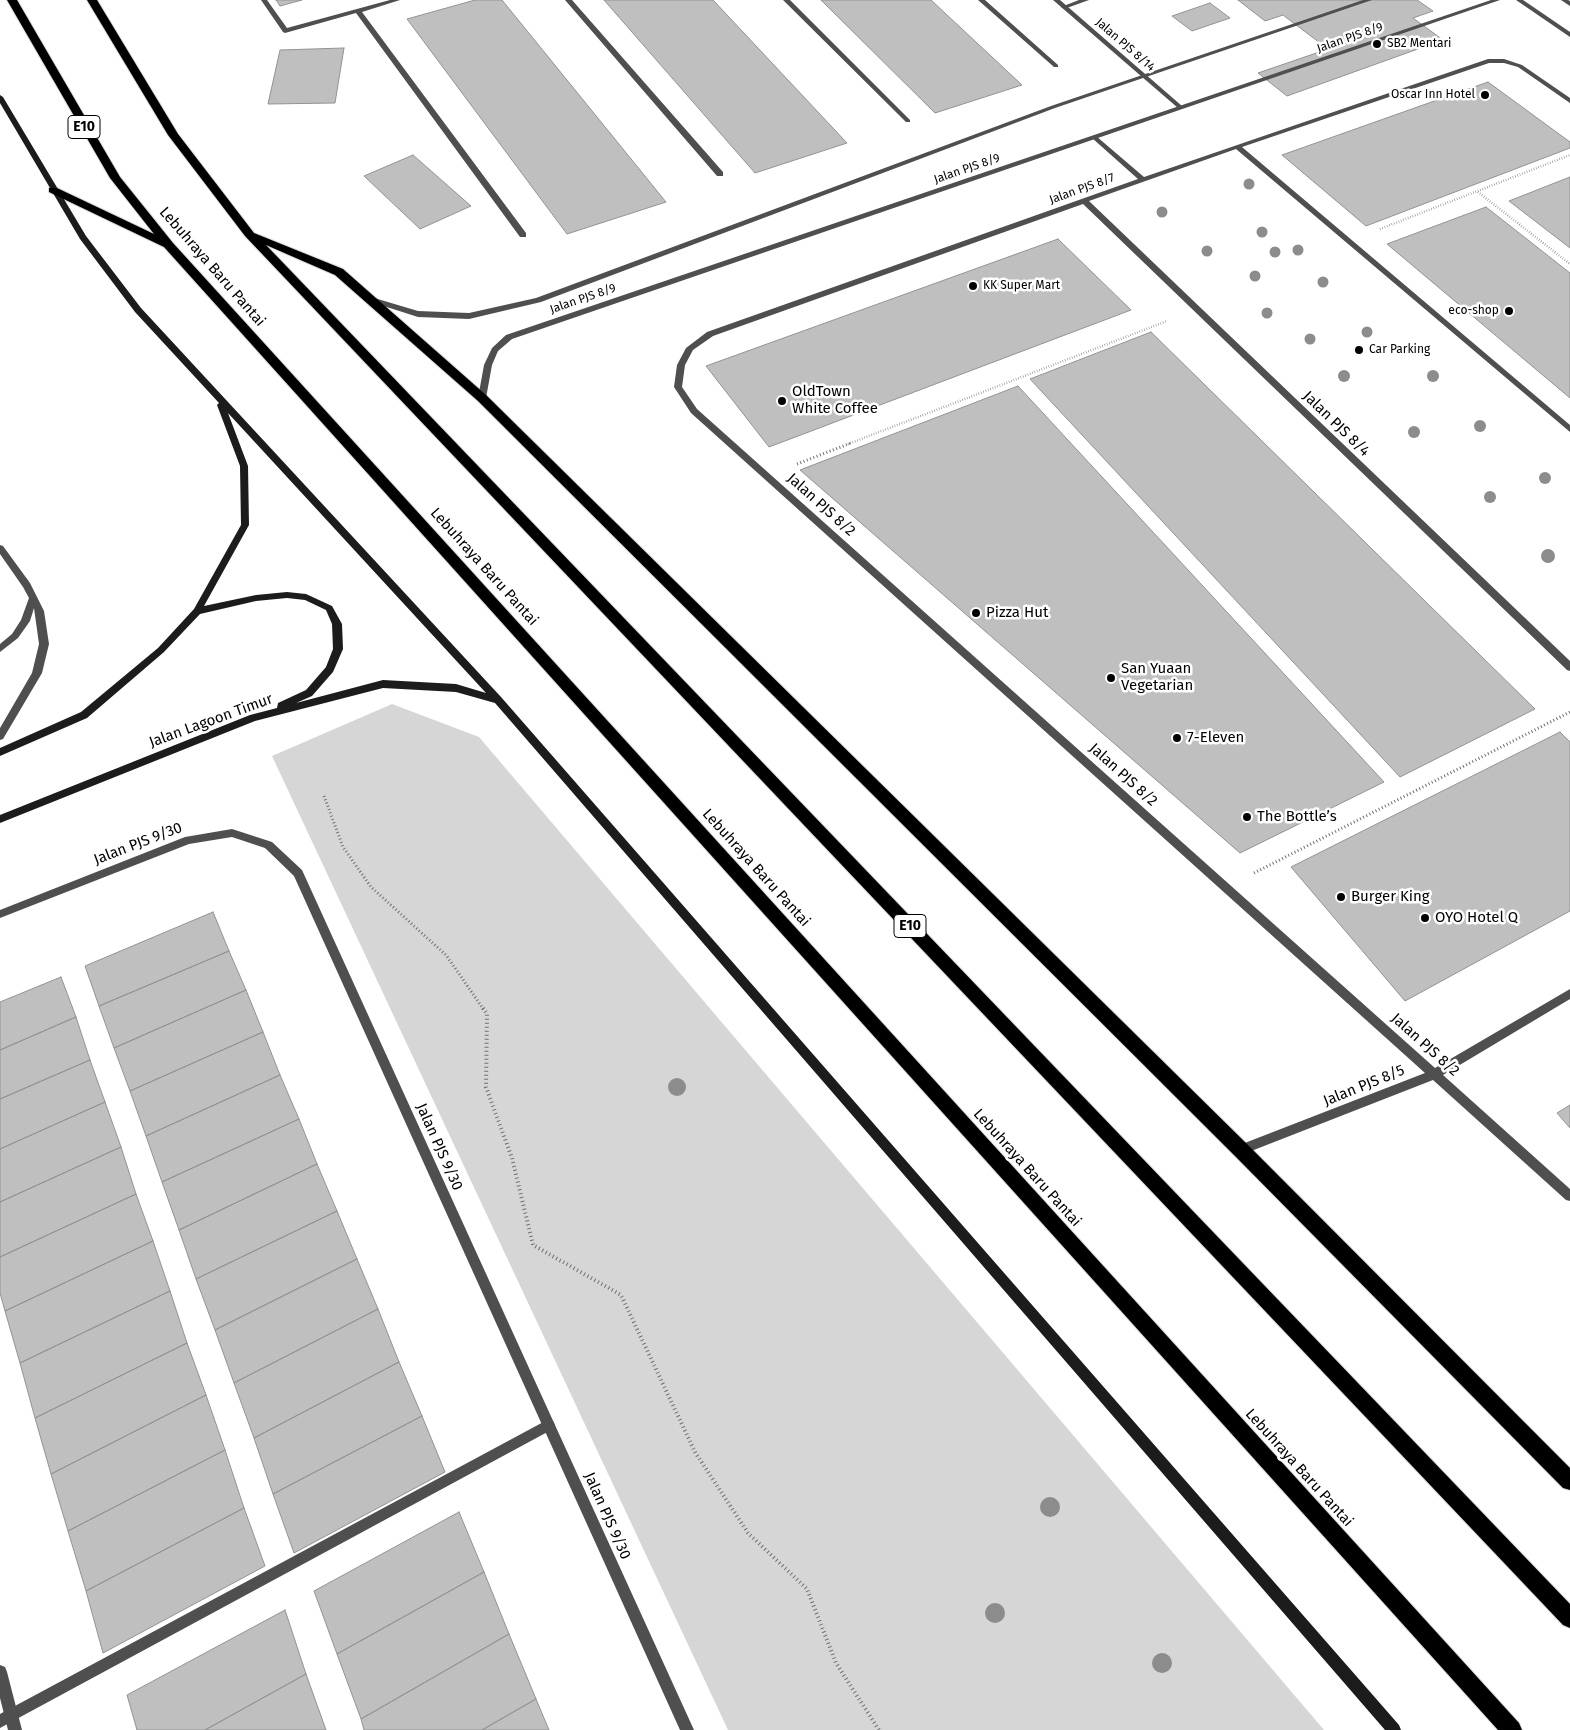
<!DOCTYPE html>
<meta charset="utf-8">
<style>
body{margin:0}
canvas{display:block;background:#fff}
</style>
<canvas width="1570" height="1730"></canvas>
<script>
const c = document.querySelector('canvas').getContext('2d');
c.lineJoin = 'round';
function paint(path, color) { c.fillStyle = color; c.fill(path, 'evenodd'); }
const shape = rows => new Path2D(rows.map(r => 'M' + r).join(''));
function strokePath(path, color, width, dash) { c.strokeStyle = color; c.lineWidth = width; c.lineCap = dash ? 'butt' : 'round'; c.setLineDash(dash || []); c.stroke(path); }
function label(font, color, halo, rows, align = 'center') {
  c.font = font + ' "Fira Sans",sans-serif'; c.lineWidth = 5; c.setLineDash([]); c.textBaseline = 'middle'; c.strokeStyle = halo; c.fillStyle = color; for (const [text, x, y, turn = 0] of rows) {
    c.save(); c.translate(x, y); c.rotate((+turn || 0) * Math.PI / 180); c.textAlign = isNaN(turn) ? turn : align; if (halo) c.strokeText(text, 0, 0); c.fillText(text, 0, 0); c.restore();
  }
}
const green = shape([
 [392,704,479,737,1324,1730,728,1730,272,756]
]);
const building = shape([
 [276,0,302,0,280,6,276,0],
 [475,0,502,0,666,202,567,234,407,19,475,0],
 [604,0,713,0,847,143,755,173,604,0],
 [821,0,931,0,1022,85,935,113,821,0],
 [1238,0,1417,0,1433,11,1413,18,1443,40,1287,96,1258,73,1328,49,1283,15,1265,21,1238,0],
 [1210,3,1230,18,1192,31,1172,16,1210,3],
 [344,48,335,103,268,104,280,50,344,48],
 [1488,82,1570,142,1570,148,1366,226,1282,155,1488,82],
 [413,155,471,206,420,229,364,176,413,155],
 [1570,177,1570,248,1509,201,1570,177],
 [1486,207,1570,273,1570,398,1387,244,1486,207],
 [1058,239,1131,310,769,447,706,366,1058,239],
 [1151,332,1535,709,1400,777,1030,379,1151,332],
 [1018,386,1384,782,1240,853,800,470,1018,386],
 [1560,732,1570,742,1570,911,1405,1001,1291,867,1560,732],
 [213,912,229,951,99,1006,85,966,213,912],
 [229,951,246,990,114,1048,99,1006,229,951],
 [61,977,76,1017,0,1050,0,1002,61,977],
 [246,990,263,1032,130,1091,114,1048,246,990],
 [76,1017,90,1060,0,1099,0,1050,76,1017],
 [263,1032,280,1075,146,1136,130,1091,263,1032],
 [90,1060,105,1102,0,1149,0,1099,90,1060],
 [280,1075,299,1119,162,1182,146,1136,280,1075],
 [105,1102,121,1147,0,1202,0,1149,105,1102],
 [1570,1105,1570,1128,1557,1113,1570,1105],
 [299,1119,317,1164,179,1230,162,1182,299,1119],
 [121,1147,136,1194,0,1257,0,1202,121,1147],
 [317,1164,337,1211,196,1279,179,1230,317,1164],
 [136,1194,153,1241,5,1311,0,1293,0,1257,136,1194],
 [337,1211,357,1259,215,1330,196,1279,337,1211],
 [153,1241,170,1291,20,1363,5,1311,153,1241],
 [357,1259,378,1309,234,1383,215,1330,357,1259],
 [170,1291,187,1343,35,1418,20,1363,170,1291],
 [378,1309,399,1362,254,1438,234,1383,378,1309],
 [187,1343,206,1395,51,1474,35,1418,187,1343],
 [399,1362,422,1416,273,1494,254,1438,399,1362],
 [206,1395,225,1450,68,1531,51,1474,206,1395],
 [422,1416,445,1472,294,1553,273,1494,422,1416],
 [225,1450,244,1508,86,1591,68,1531,225,1450],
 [244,1508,265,1566,103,1653,86,1591,244,1508],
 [459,1512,484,1572,337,1654,314,1591,459,1512],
 [484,1572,509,1634,361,1719,337,1654,484,1572],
 [285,1610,306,1674,205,1730,137,1730,127,1695,285,1610],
 [509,1634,536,1699,482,1730,364,1730,361,1719,509,1634],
 [306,1674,326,1730,205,1730,306,1674],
 [536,1699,549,1730,482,1730,536,1699]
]);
const pathFar2 = shape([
 [1478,192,1570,264],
 [1380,229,1570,155],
 [848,444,1167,321]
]);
const pathFar1 = shape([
 [797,464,851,443],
 [324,796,343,847,371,887,446,955,484,1010],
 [1254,873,1570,712]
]);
const path = shape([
 [483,1008,487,1014,486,1087,512,1158,533,1245,621,1295,695,1452,748,1533,807,1589,836,1663,879,1730]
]);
const service = shape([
 [261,0,267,0,287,28,390,0,400,0,362,12,526,233,526,237,520,237,356,13,285,33,283,32,261,0],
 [565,0,572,0,723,172,723,176,717,176,565,0],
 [783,0,790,0,910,120,910,122,906,122,783,0],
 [978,0,985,0,1058,65,1058,67,1054,67,978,0],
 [1079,0,1089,0,1064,9,1061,7,1079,0],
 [549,1419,553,1421,555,1425,553,1429,0,1728,0,1714,549,1419]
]);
const minor = shape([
 [1053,0,1060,0,1182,106,1182,108,1178,108,1053,0],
 [1488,59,1504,59,1522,65,1570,98,1570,103,1518,67,1504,63,1489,63,1242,147,1570,425,1570,432,1236,149,1089,201,1570,661,1570,671,1567,670,1083,204,713,336,693,350,685,365,682,387,697,409,1435,1068,1570,989,1570,999,1443,1075,1570,1189,1570,1201,1566,1200,1433,1080,1241,1155,1237,1154,1235,1150,1237,1146,1425,1073,691,413,674,387,677,365,686,348,707,332,1138,179,1092,138,1092,136,1096,136,1144,177,1488,59],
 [0,545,3,546,30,583,44,611,49,644,42,673,3,739,0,740,0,728,32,673,39,644,34,608,30,621,18,638,0,652,0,644,12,634,21,620,29,598,23,587,0,554,0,545],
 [232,829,272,842,302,870,694,1730,680,1730,294,876,265,848,232,837,189,844,0,918,0,910,185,837,232,829],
 [0,1665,5,1667,7,1672,22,1730,8,1730,0,1698,0,1665]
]);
const tertiary = shape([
 [1363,0,1372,0,1055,108,541,302,469,319,418,317,368,301,367,299,371,297,418,311,469,313,536,298,1051,106,1363,0],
 [1491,0,1500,0,512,339,498,351,492,365,486,398,482,401,478,398,484,365,492,348,506,335,1491,0],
 [1516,0,1523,0,1570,32,1570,37,1516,0],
 [1561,0,1568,0,1570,1,1570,6,1561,0]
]);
const secondary = shape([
 [0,95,3,97,86,236,141,308,501,697,1399,1725,1401,1730,1385,1730,495,703,456,692,383,688,255,721,0,823,0,815,250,715,277,708,278,703,306,690,326,667,333,649,332,624,326,610,305,600,287,598,256,601,200,614,164,652,87,718,0,756,0,748,81,712,158,648,194,609,241,525,240,466,217,405,219,403,135,312,80,239,0,103,0,95],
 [228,413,486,693,456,684,383,680,296,703,312,696,333,672,343,649,342,624,332,606,306,594,287,592,256,595,204,606,249,525,248,466,228,413]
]);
const motorway = shape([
 [7,0,17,0,120,177,173,243,1519,1723,1522,1730,1498,1730,164,247,49,192,49,188,57,188,154,234,110,178,7,0],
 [87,0,97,0,178,134,254,233,343,269,486,395,1247,1144,1570,1468,1570,1490,1563,1488,1235,1156,478,401,335,275,266,245,1570,1604,1570,1628,1563,1625,245,236,168,135,87,0]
]);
const trees = [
 [1249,184,5.5],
 [1162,212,5.5],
 [1262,232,5.5],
 [1298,250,5.5],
 [1207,251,5.5],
 [1275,252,5.5],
 [1255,276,5.5],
 [1323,282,5.5],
 [1267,313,5.5],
 [1367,332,5.5],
 [1310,339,5.5],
 [1344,376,6],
 [1433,376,6],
 [1480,426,6],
 [1414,432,6],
 [1545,478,6],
 [1490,497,6],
 [1548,556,7],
 [677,1087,9],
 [1050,1507,10],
 [995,1613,10],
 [1162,1663,10]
];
const markers = [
 [1377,44,5,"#000"],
 [1485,95,5,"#000"],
 [973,286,5,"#000"],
 [1509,311,5,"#000"],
 [1359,350,5,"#000"],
 [782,401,5,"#000"],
 [976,613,5,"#000"],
 [1111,678,5,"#000"],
 [1177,738,5,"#000"],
 [1247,817,5,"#000"],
 [1341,897,5,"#000"],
 [1425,918,5,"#000"]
];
const farStreetnames = [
 ["Jalan PJS 8/9",1350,38,-19],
 ["Jalan PJS 8/14",1125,45,41],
 ["Jalan PJS 8/9",967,169,-19],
 ["Jalan PJS 8/7",1082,189,-20],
 ["Jalan PJS 8/9",583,299,-19]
];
const farPoinames = [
 ["SB2 Mentari",1387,44],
 ["Oscar Inn Hotel",1475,95,"right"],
 ["KK Super Mart",983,286],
 ["eco-shop",1499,311,"right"],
 ["Car Parking",1369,350]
];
const shields = [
 [84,127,32],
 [910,926,32]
];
const shieldNames = [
 ["E10",84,127],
 ["E10",910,926]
];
const streetNames = [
 ["Lebuhraya Baru Pantai",212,267,49],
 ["Jalan PJS 8/4",1336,424,44],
 ["Jalan PJS 8/2",821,505,42],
 ["Lebuhraya Baru Pantai",484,567,48],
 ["Jalan Lagoon Timur",211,721,-20],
 ["Jalan PJS 8/2",1123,775,42],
 ["Jalan PJS 9/30",138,844,-21],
 ["Lebuhraya Baru Pantai",756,868,48],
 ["Jalan PJS 8/2",1425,1045,42],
 ["Jalan PJS 8/5",1364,1086,-22],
 ["Jalan PJS 9/30",439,1147,66],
 ["Lebuhraya Baru Pantai",1027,1168,48],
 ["Lebuhraya Baru Pantai",1299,1468,48],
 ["Jalan PJS 9/30",607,1516,66]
];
const poiNames = [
 ["OldTown",792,392],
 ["White Coffee",792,409],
 ["Pizza Hut",986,613],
 ["San Yuaan",1121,669],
 ["Vegetarian",1121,686],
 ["7-Eleven",1187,738],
 ["The Bottle’s",1257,817],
 ["Burger King",1351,897],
 ["OYO Hotel Q",1435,918]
];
paint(green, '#d6d6d6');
paint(building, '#bfbfbf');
strokePath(building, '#939393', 1);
strokePath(motorway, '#dbdbdb', 2);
strokePath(pathFar2, '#717171', 2.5, [0.5, 2]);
strokePath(pathFar1, '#717171', 3, [1, 2.5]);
strokePath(path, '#717171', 4, [1, 3]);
paint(service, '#4f4f4f');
paint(minor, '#4f4f4f');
paint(tertiary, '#4f4f4f');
paint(secondary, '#1c1c1c');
paint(motorway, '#000');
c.fillStyle = '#8c8c8c';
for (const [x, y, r] of trees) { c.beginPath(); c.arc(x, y, r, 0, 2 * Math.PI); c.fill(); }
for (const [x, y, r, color] of markers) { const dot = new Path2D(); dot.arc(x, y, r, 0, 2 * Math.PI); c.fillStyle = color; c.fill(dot); strokePath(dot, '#fff', 2); }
label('12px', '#000', '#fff', farStreetnames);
label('12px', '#000', '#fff', farPoinames, 'left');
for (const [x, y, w] of shields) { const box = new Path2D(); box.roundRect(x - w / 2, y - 11.5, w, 23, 4); c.fillStyle = '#fff'; c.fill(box); strokePath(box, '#000', 1); }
label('bold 14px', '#000', null, shieldNames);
label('15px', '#000', '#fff', streetNames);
label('15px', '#000', '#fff', poiNames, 'left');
</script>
